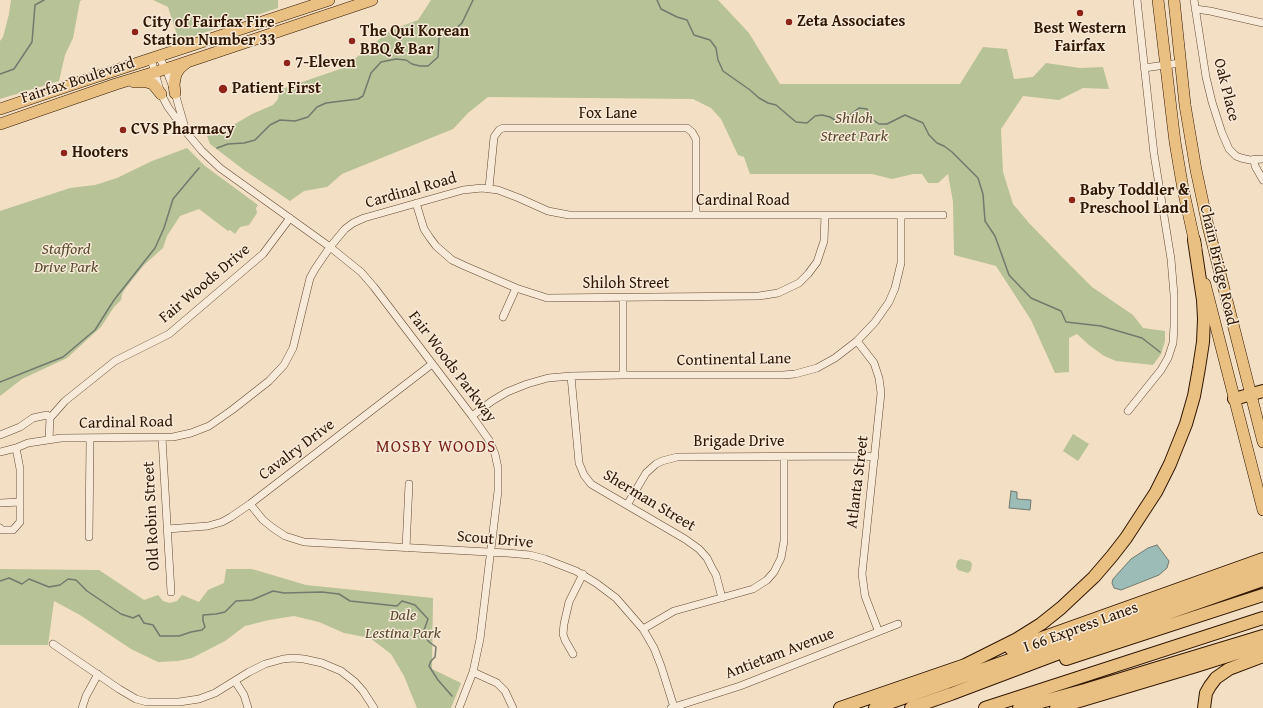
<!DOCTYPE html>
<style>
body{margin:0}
canvas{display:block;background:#f3dfc3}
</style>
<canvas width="1263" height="708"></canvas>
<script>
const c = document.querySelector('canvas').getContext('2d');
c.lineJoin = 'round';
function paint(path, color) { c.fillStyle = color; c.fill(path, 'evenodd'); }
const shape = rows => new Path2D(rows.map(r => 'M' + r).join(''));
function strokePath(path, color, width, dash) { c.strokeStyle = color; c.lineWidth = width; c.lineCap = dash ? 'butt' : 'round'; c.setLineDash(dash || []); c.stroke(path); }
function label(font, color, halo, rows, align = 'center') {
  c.font = font + ' "Gentium Book Plus",serif'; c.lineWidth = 3; c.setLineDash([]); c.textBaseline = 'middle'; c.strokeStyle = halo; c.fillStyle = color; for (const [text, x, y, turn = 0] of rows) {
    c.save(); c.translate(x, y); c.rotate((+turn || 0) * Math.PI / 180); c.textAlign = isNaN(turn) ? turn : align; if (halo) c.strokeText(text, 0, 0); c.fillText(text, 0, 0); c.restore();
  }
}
const green = shape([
 [11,0,82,0,80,1,73,38,65,55,59,81,0,99,0,41,3,37,9,14],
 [153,0,278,0,278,8,179,41,168,7],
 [431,0,718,0,749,33,780,84,960,84,983,47,1007,49,1014,79,1033,77,1046,63,1080,68,1103,67,1109,89,1083,88,1059,100,1023,96,1001,129,1003,172,1013,204,1029,223,1063,258,1092,287,1133,315,1143,328,1165,331,1165,341,1161,354,1153,365,1116,361,1104,356,1089,345,1077,334,1069,338,1069,372,1055,373,1031,320,996,266,954,255,953,202,948,174,938,183,928,183,922,174,913,174,892,179,872,174,750,174,744,157,738,155,721,119,711,108,693,99,488,97,468,113,453,129,342,174,327,187,304,191,290,201,244,170,210,144,207,136,230,127,252,114,273,105,278,99,279,90,343,68,391,30,418,20],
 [187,148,205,166,258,205,256,208,257,213,249,225,240,227,235,234,230,230,228,231,199,209,180,216,167,236,163,248,144,265,125,289,122,294,121,300,114,307,101,327,67,358,22,379,0,396,0,211,70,188,95,185,117,178,152,161],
 [1073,434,1089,444,1078,461,1063,451],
 [960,559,970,561,972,564,971,570,968,573,958,570,956,567,957,561],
 [0,569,99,570,144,600,158,595,163,601,170,603,177,601,182,595,199,602,208,590,224,583,226,569,252,569,306,585,433,598,432,669,461,683,451,708,417,708,404,676,391,654,370,638,344,633,319,622,294,616,269,620,245,626,225,641,192,658,178,661,158,662,131,649,80,615,54,601,48,645,0,645]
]);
const water = shape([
 [1011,491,1017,492,1017,499,1031,500,1030,510,1009,508,1011,491],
 [1157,545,1169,561,1167,568,1159,575,1121,590,1114,588,1112,583,1113,579,1131,559,1148,548,1157,545]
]);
const stream = shape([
 [657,0,661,9,677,17,687,20,694,35,710,40,716,48,718,60,723,71,750,90,759,98,768,103,776,105,796,122,807,123,815,116,822,115,830,117,838,122,846,123,851,114,859,108,867,109,873,120,879,124,887,124,905,115,923,123,929,135,937,143,944,146,952,152,978,178,983,194,985,221,995,236,1009,275,1031,298,1061,311,1066,322,1101,326,1142,338,1160,352],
 [0,74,14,69,32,42,35,5,44,0],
 [217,148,228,144,244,143,255,140,270,125,280,120,295,121,308,117,317,107,326,103,358,99,363,96,371,73,381,62,396,59,406,60,412,64,420,66,428,66,438,57,439,38,445,33,455,29,462,23,473,0],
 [0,382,63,357,95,330,114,300,155,248,164,228,173,199,199,168],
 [0,581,9,578,22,584,29,579,49,587,60,585,68,579,76,580,87,591,121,614,133,618,139,615,144,623,153,625,160,636,179,636,191,632,202,630,205,627,203,621,203,615,216,614,225,612,236,601,252,600,273,591,284,593,322,592,339,594,350,601,397,606,402,601,415,605,428,619,423,633,429,642,436,647,435,657,431,661,429,666,438,680,452,696]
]);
const minor = shape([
 [1194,0,1206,77,1212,102,1222,133,1229,149,1236,156,1241,158,1250,160,1263,159],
 [1195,9,1210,11,1263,23],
 [158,56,166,69,175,93,185,128],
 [151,59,161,94,168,107,186,132,202,151,220,168,330,247,361,272,374,287,472,416,489,440,495,454,498,468,498,491,480,639,473,672,459,708],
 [1144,68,1180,63],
 [1254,159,1255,166,1263,180],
 [489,188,494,137,499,130,503,128,687,128,692,132,696,139,696,215],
 [416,203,424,229,430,238,436,246,452,260,465,266,516,288,547,298,759,296,778,293,799,283,808,274,817,262,824,241,825,215],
 [503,317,516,288],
 [857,341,874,363,879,378,881,393,862,574,865,596,878,630],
 [623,375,623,298],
 [571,376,579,463,584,475,591,484,596,487,685,539,699,549,707,558,712,568,716,575,722,598],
 [1128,411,1161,370,1168,358,1173,343,1174,326,1174,295,1171,259,1154,154,1137,0],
 [472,416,492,401,507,392,527,384,548,378,571,376,623,375,783,375,795,374,817,368,835,358,857,341,875,322,889,302,895,288,901,263,901,215],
 [0,435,20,427,33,418,47,415,50,418],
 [162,438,171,592],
 [49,439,50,418,65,401,115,361,169,334,263,254,290,218],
 [0,452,16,448,28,443,61,438,173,437,191,433,209,426,232,410,269,381,284,365,293,348,310,278,315,269,330,247,345,229,353,223,364,218,463,190,482,188,498,190,519,198,548,211,569,215,943,215],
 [0,503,20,502],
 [250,504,263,520,273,528,285,536,304,542,507,553,530,555,545,559,576,571,596,583,616,598,643,629,654,648,661,666,674,707],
 [627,505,646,473,656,464,662,461,677,457,863,456,875,457],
 [0,528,2,530,13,530,20,522,20,469,16,448],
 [167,529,208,526,222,522,231,517,250,504,432,364],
 [89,537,90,439],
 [406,548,409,484],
 [643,629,674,611,753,589,767,580,774,572,781,558,784,541,784,456],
 [53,644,119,689,136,699,147,702,179,702,199,699,215,693,249,672,265,664,283,659,293,658,304,659,322,663,341,671,355,682,363,691,374,708],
 [573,654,565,640,563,634,564,624,569,602,583,574],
 [473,672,497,683,505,691,513,708],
 [235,681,244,695,248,708],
 [82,708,86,696,98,674],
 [671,708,740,686,898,624]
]);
const primary = shape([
 [1158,0,1175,142,1183,189,1196,248],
 [1174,0,1185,105,1196,170,1208,226,1263,442],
 [134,82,147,82,153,84,161,94],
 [175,93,174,84,176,74,180,68,186,63],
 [0,109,71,85,329,0],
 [0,124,116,84,175,66,372,0],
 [1205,284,1263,510]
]);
const motorway = shape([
 [1234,399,1263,391],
 [1011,649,1263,559],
 [1066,659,1263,595],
 [963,666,1017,639,1041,624,1061,608,1094,577,1112,556,1126,538,1156,492,1170,464,1186,424,1194,396,1199,368,1203,342,1204,319,1203,300,1194,240],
 [840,708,971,663],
 [875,708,1060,642,1166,603,1263,569],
 [911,708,951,694,1134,625,1263,580],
 [985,708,1263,618],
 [1019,708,1085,690,1263,636],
 [1056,708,1196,666,1263,645],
 [1204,708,1206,693,1210,686,1216,678,1229,669,1263,656]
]);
const markers = [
 [1080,13,4,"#8f2418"],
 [789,22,4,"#8f2418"],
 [135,32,4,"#8f2418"],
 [352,41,4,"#8f2418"],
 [287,63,4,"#8f2418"],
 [223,89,5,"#8f2418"],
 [123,130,4,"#8f2418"],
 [64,153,4,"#8f2418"],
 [1072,200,4,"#8f2418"]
];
const poiNames = [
 ["Zeta Associates",797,22],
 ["City of Fairfax Fire",143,23],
 ["Station Number 33",143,41],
 ["Best Western",1080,29,"center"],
 ["Fairfax",1080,47,"center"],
 ["The Qui Korean",360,32],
 ["BBQ & Bar",360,50],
 ["7-Eleven",295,63],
 ["Patient First",232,89],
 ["CVS Pharmacy",131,130],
 ["Hooters",72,153],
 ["Baby Toddler &",1080,191],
 ["Preschool Land",1080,209]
];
const streetNames = [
 ["Fairfax Boulevard",78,81,-18],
 ["Oak Place",1226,90,76],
 ["Fox Lane",608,114],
 ["Cardinal Road",411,191,-16],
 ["Cardinal Road",743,201],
 ["Chain Bridge Road",1218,265,77],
 ["Fair Woods Drive",205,284,-40],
 ["Shiloh Street",626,284],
 ["Continental Lane",734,360,-1],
 ["Fair Woods Parkway",452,367,53],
 ["Cardinal Road",126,423,-1],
 ["Brigade Drive",739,442],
 ["Cavalry Drive",297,450,-37],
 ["Atlanta Street",858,482,-83],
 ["Sherman Street",649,501,31],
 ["Old Robin Street",152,516,-93],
 ["Scout Drive",495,540,5],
 ["I 66 Express Lanes",1081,628,-20],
 ["Antietam Avenue",780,654,-21]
];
const parkNames = [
 ["Shiloh",854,119],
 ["Street Park",854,137],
 ["Stafford",66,250],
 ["Drive Park",66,268],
 ["Dale",403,616],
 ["Lestina Park",403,634]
];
const neighbourhoodNames = [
 ["MOSBY WOODS",436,448]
];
paint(green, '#b7c296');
paint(water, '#9cbcb8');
strokePath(water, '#717a6e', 1);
strokePath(stream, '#717a6e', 1.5);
strokePath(minor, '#624931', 8);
strokePath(primary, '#311700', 12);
strokePath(motorway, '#311700', 14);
strokePath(minor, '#f7ead8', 7);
strokePath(primary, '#eac082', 11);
strokePath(motorway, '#eac082', 12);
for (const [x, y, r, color] of markers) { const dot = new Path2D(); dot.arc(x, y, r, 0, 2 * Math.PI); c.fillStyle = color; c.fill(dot); strokePath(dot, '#f7ead8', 1.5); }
label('bold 16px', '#311700', '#f7ead8', poiNames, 'left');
label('16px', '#311700', '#f7ead8', streetNames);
label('italic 16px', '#594a2d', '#f7ead8', parkNames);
c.letterSpacing = '1px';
label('17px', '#7a1f14', '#f7ead8', neighbourhoodNames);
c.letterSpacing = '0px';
</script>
